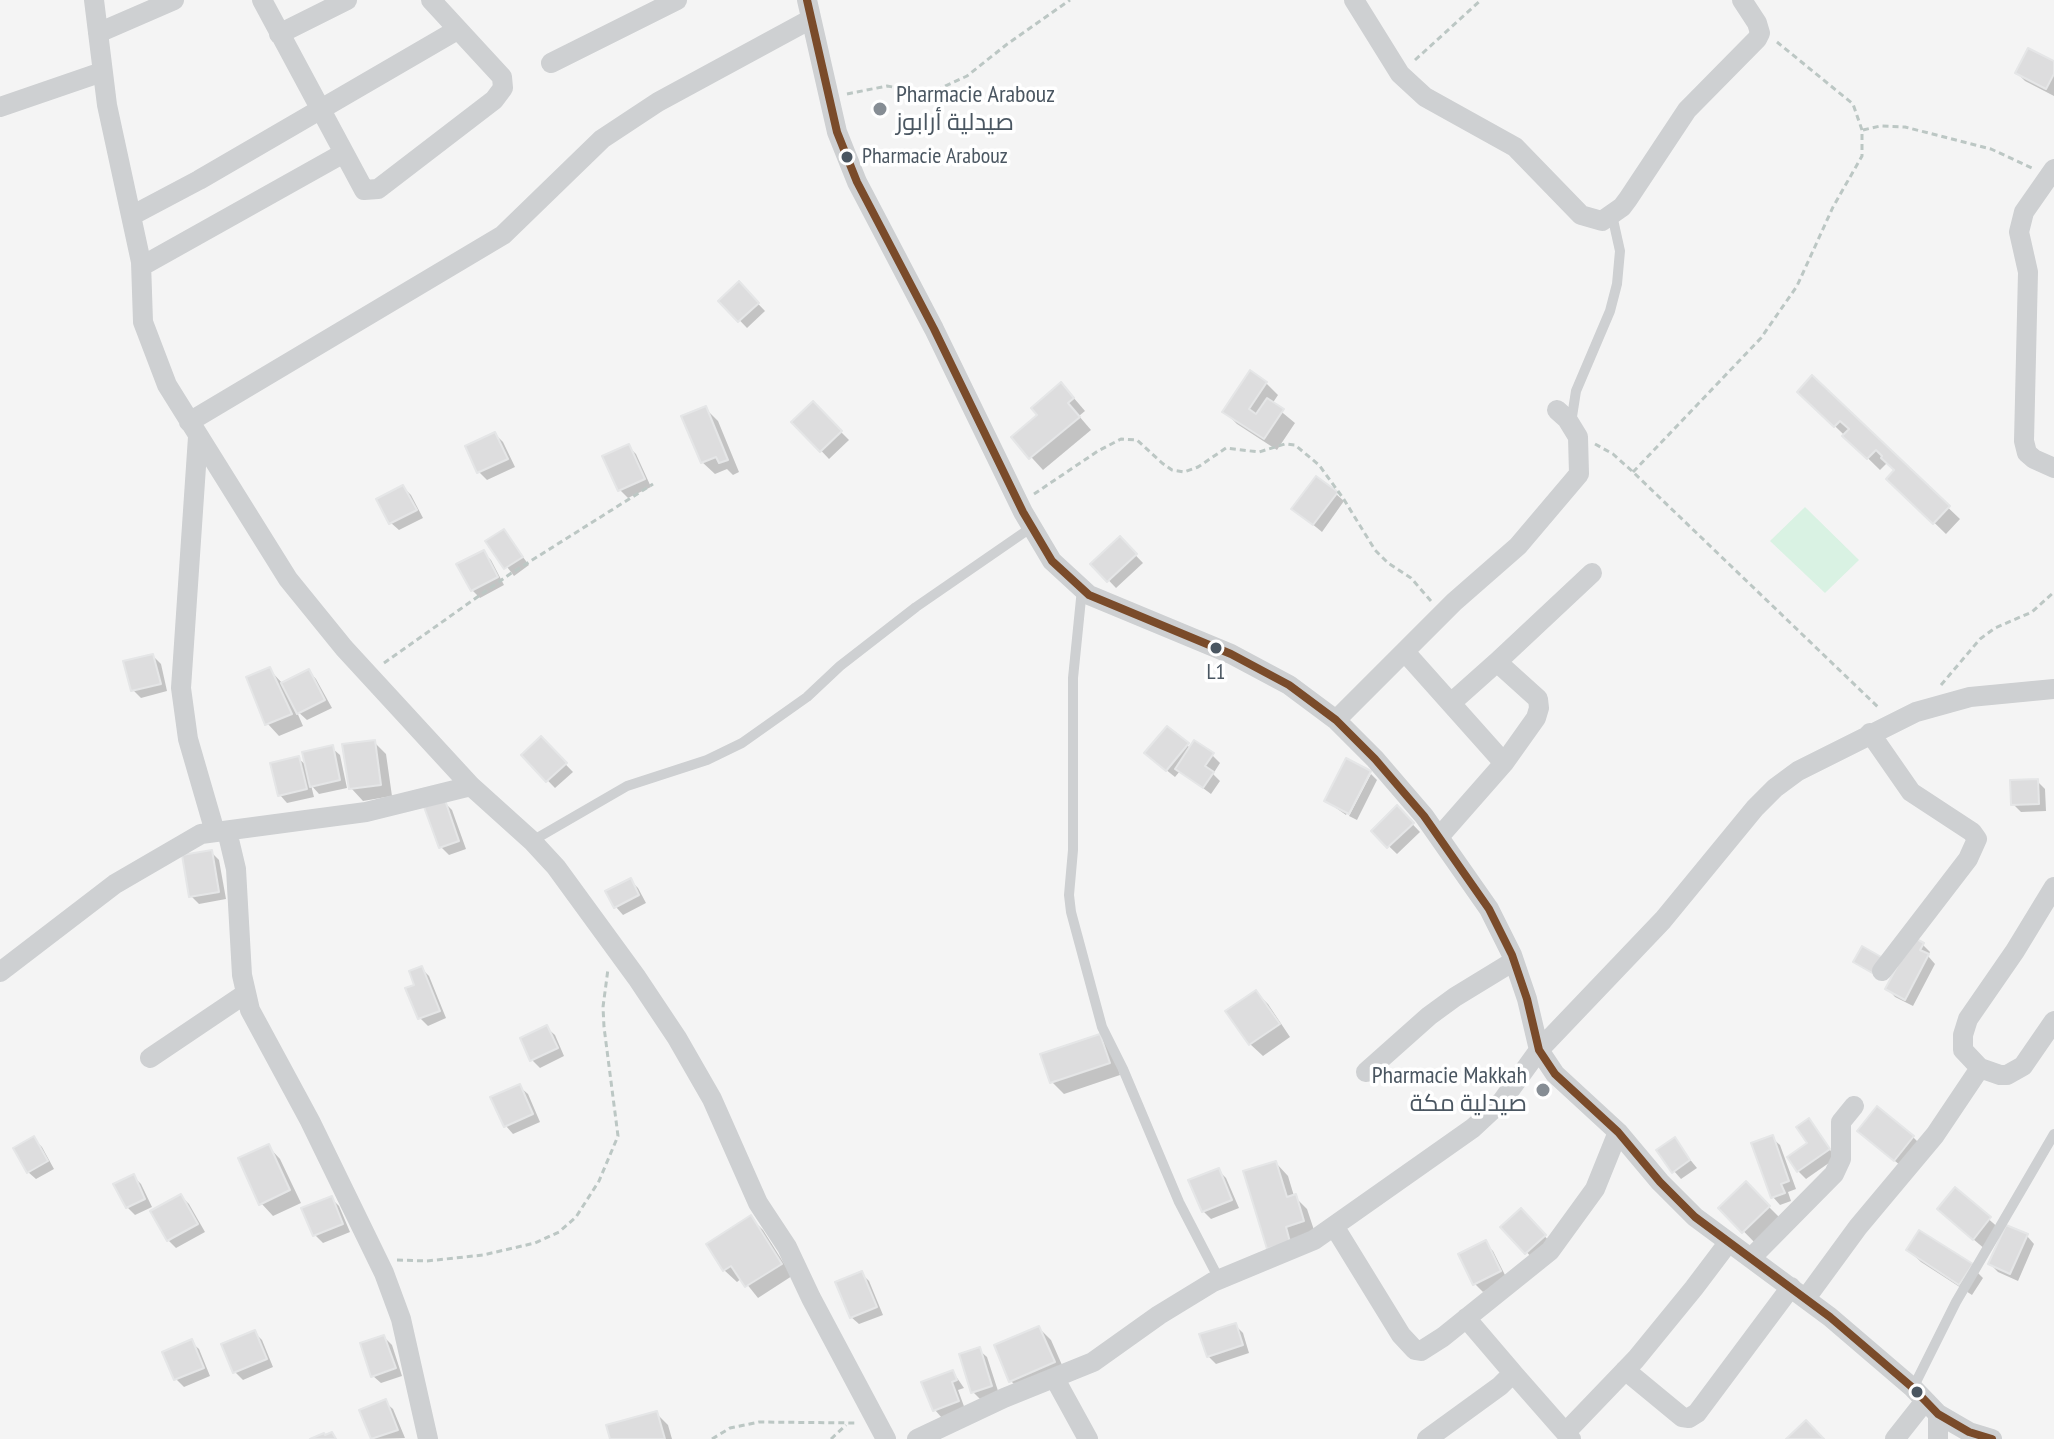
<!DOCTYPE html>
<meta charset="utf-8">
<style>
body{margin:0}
canvas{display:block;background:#f4f4f4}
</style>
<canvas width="2054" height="1439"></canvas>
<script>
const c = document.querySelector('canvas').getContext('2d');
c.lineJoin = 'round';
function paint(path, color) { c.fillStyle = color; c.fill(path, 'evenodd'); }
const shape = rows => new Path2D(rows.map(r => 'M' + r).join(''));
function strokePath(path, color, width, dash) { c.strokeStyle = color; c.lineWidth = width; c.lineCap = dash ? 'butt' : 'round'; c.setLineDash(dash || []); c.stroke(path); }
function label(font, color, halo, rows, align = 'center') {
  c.font = font + ' "PT Sans Narrow",Cairo,sans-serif'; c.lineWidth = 7; c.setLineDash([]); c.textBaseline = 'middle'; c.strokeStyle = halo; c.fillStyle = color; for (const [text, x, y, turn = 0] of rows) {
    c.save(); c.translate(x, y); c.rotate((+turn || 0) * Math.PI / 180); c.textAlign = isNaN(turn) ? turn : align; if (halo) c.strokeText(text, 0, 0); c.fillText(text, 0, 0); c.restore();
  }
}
const green = shape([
 [1805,507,1859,560,1825,593,1770,541]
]);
const shadow = shape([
 [2054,64,2054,96,2025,81,2017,73],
 [739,284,765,311,747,328,721,301],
 [1812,378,1960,519,1946,534,1889,479,1897,470,1888,462,1880,470,1799,391],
 [1266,383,1278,395,1272,404,1295,423,1277,450,1237,424,1225,412],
 [1073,397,1085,411,1079,416,1091,430,1043,470,1013,437],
 [813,404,849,440,829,459,794,422],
 [706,409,718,421,739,472,733,475,727,469,715,474,702,462],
 [495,434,503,442,515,467,487,480,479,472,468,447],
 [628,446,636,454,651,487,628,498,620,490],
 [403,487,411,495,423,518,399,530,391,523],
 [1336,494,1344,501,1322,532,1294,509],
 [503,531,529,565,514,576,488,542],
 [1120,539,1143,563,1116,588,1093,564],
 [483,552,491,560,504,585,480,598,472,590],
 [153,656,161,664,167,691,141,698,133,690],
 [269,669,283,684,309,671,316,679,332,708,307,720,296,710,303,726,279,736,267,723],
 [541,739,573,772,555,788,523,755],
 [374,742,386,754,392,796,363,801,351,788],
 [1187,745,1191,749,1212,755,1220,763,1213,774,1220,781,1211,794,1180,771,1175,777,1155,761],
 [332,748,340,755,347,788,319,794,311,785,314,797,287,803,280,795,298,758,308,767],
 [1368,772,1346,815,1326,801],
 [1371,774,1377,780,1357,820,1349,816],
 [2037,781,2045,789,2046,811,2021,812,2013,804],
 [444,802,452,810,466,849,449,855,441,847],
 [1397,808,1420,832,1397,854,1373,831],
 [211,852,219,860,226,899,199,904,191,896],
 [630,880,638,888,646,903,623,915,616,907],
 [1922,944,1930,952,1928,956,1935,964,1913,1006,1895,997,1888,989],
 [421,968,429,976,446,1018,428,1026,420,1018,408,989,417,986],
 [1256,992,1268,1004,1290,1037,1263,1056,1250,1044],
 [547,1028,555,1035,564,1056,540,1068,532,1060],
 [1099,1036,1112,1048,1120,1075,1064,1094,1052,1082],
 [520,1087,528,1094,540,1122,513,1134,506,1126],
 [1809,1121,1836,1158,1806,1179,1798,1171,1810,1144],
 [1859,1131,1913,1137,1925,1149,1907,1171],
 [1772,1138,1780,1145,1796,1189,1788,1192,1791,1201,1780,1205,1773,1197],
 [34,1139,42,1147,54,1169,36,1179,28,1172],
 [1674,1140,1697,1168,1681,1179,1674,1171],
 [268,1146,280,1159,301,1203,273,1216,261,1203],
 [1276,1163,1288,1176,1294,1196,1307,1209,1315,1233,1281,1260],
 [1218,1170,1226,1178,1239,1208,1211,1219,1203,1211],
 [133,1176,141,1184,152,1207,135,1215,127,1207],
 [1746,1184,1781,1219,1756,1244,1721,1208],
 [1956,1190,2002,1231,1986,1250,1952,1221],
 [181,1196,189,1204,205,1232,176,1248,168,1240],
 [331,1198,339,1206,350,1232,323,1243,315,1235],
 [1521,1211,1552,1244,1535,1261,1503,1227],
 [751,1218,763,1230,792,1276,758,1298,742,1278,737,1282,724,1270],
 [2027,1236,2034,1244,2018,1281,1998,1272,1990,1264],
 [1485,1243,1493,1251,1507,1279,1483,1292,1475,1284],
 [1908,1250,1971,1266,1983,1278,1972,1295,1921,1262],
 [861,1273,869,1281,883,1315,859,1324,851,1317],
 [1235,1325,1243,1333,1249,1353,1216,1364,1208,1356],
 [1039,1328,1051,1340,1066,1374,1023,1393,1011,1381],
 [254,1332,262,1340,273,1367,243,1380,235,1372,223,1345],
 [384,1337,392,1345,402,1376,381,1383,373,1376],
 [191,1342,199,1349,210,1376,184,1387,176,1379],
 [979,1350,987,1357,999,1394,981,1400,973,1392],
 [953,1372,964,1388,958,1390,965,1409,942,1418,935,1410],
 [385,1402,393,1409,405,1438,373,1439,362,1411],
 [656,1413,668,1425,672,1439,612,1439]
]);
const building = shape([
 [2028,48,2054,61,2054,74,2046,89,2015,73,2028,48],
 [739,281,759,303,738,322,718,301,739,281],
 [1250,370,1267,382,1249,409,1256,414,1267,398,1284,409,1264,439,1222,412,1250,370],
 [1812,375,1950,506,1933,524,1886,479,1894,470,1881,458,1882,456,1876,450,1867,459,1842,436,1849,429,1840,421,1834,427,1797,392,1812,375],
 [1061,382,1074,398,1068,403,1080,417,1029,459,1011,437,1037,415,1031,408,1061,382],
 [813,401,842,431,820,452,791,422,813,401],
 [706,406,728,460,719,463,716,457,701,463,681,416,706,406],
 [495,432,508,459,477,473,465,446,495,432],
 [629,444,645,479,618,491,602,456,629,444],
 [1316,476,1338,492,1313,525,1291,509,1316,476],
 [403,485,417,510,389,524,376,499,403,485],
 [504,529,523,557,504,569,485,541,504,529],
 [1120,536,1137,554,1107,582,1090,564,1120,536],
 [484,550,498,577,471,591,456,564,484,550],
 [153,654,161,684,131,691,123,661,153,654],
 [270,667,292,714,265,725,246,677,270,667],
 [309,669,325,700,297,714,281,683,309,669],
 [1167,726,1189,743,1166,771,1144,753,1167,726],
 [541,736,567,763,546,782,521,755,541,736],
 [375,740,381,785,349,789,342,744,375,740],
 [1194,740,1214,753,1205,766,1214,772,1203,788,1175,769,1194,740],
 [333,745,340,780,310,787,302,752,333,745],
 [299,756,307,789,278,796,270,763,299,756],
 [1346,758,1371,771,1349,814,1324,801,1346,758],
 [2038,779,2039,804,2011,805,2010,780,2038,779],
 [445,800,459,841,439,848,424,807,445,800],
 [1397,805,1414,823,1387,848,1371,831,1397,805],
 [212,850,219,892,189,897,182,855,212,850],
 [631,878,639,895,614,908,605,891,631,878],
 [1913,937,1924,943,1920,950,1929,954,1905,1000,1885,989,1913,937],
 [1862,946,1883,958,1874,974,1853,962,1862,946],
 [422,966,440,1011,418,1019,405,988,414,985,409,971,422,966],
 [1256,990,1280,1024,1249,1045,1225,1011,1256,990],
 [547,1025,558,1048,530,1061,520,1038,547,1025],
 [1100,1034,1110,1063,1050,1083,1040,1054,1100,1034],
 [520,1084,533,1114,504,1127,490,1097,520,1084],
 [1877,1106,1914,1136,1894,1161,1857,1131,1877,1106],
 [1809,1118,1830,1149,1797,1172,1787,1157,1807,1143,1796,1127,1809,1118],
 [1773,1135,1789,1181,1781,1184,1785,1193,1771,1198,1751,1143,1773,1135],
 [34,1136,48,1161,27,1173,13,1148,34,1136],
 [1675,1137,1690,1160,1672,1173,1656,1150,1675,1137],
 [269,1144,290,1190,259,1205,238,1158,269,1144],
 [1276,1161,1287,1197,1296,1194,1304,1221,1286,1227,1290,1242,1267,1249,1243,1171,1276,1161],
 [1219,1168,1232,1200,1202,1212,1188,1180,1219,1168],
 [134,1174,145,1199,126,1208,113,1184,134,1174],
 [1746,1181,1770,1206,1742,1233,1718,1208,1746,1181],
 [1955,1187,1991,1217,1973,1240,1937,1209,1955,1187],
 [181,1194,198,1224,167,1241,150,1211,181,1194],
 [332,1196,343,1224,313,1236,301,1208,332,1196],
 [1521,1208,1546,1235,1525,1254,1500,1227,1521,1208],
 [751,1215,782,1264,745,1287,731,1266,723,1271,706,1244,751,1215],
 [2006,1225,2028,1234,2010,1274,1988,1264,2006,1225],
 [1919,1230,1973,1264,1959,1285,1906,1250,1919,1230],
 [1486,1240,1501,1271,1473,1285,1458,1254,1486,1240],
 [862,1271,877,1307,850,1318,835,1282,862,1271],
 [1236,1323,1243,1345,1207,1357,1199,1334,1236,1323],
 [1039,1326,1055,1362,1009,1382,994,1345,1039,1326],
 [255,1330,267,1359,233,1373,221,1344,255,1330],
 [384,1335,396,1368,371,1377,360,1343,384,1335],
 [192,1339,204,1368,174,1380,162,1352,192,1339],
 [980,1347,992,1386,971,1393,959,1354,980,1347],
 [953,1370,957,1380,952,1382,959,1401,933,1411,921,1382,953,1370],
 [386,1399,398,1430,371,1439,359,1410,386,1399],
 [657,1411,665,1439,610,1439,606,1425,657,1411],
 [1806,1420,1824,1439,1786,1439,1806,1420],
 [332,1432,336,1439,310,1439,324,1433,325,1435,332,1432]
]);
const path = shape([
 [1415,60,1481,0],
 [847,94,887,86,917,91,939,89,967,76,1006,45,1070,0],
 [1863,130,1880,126,1905,127,1991,149,2032,168],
 [1595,444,1613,454,1633,472,1879,708],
 [1633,472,1761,338,1797,286,1833,207,1862,156,1862,130,1853,104,1777,42],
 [1034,494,1098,451,1121,439,1137,440,1162,463,1172,470,1184,472,1198,467,1226,448,1259,452,1285,444,1295,445,1319,465,1343,498,1375,550,1388,563,1411,578,1431,601],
 [384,663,510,574,653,484],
 [1941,685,1980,639,1995,628,2032,612,2054,592],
 [397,1260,427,1261,483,1255,535,1243,559,1232,576,1217,599,1181,618,1136,604,1027,603,1007,608,969],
 [712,1439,730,1428,759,1422,857,1423],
 [831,1439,846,1425]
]);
const service = shape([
 [1571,423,1576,391,1610,311,1617,284,1620,251,1612,215],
 [1082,589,1073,678,1073,850,1069,895,1071,912,1102,1027,1123,1069,1179,1202,1219,1279],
 [532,841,627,786,707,760,742,743,807,697,840,666,916,607,1032,527],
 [1913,1388,1956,1302,2054,1134]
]);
const minor = shape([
 [94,0,107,105,141,262,143,322,167,385,288,579,344,648,471,786,532,841,556,867,637,978,677,1038,712,1099,758,1203,787,1247,811,1298,886,1439],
 [262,0,364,190,378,189,494,100,503,88,502,77,431,0],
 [807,0,837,132,857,182,934,329,1023,512,1052,561,1089,595,1231,654,1289,685,1336,720,1375,759,1424,816,1489,909,1512,955,1527,999,1539,1050,1555,1074,1618,1132,1660,1182,1695,1217,1830,1317,1913,1388,1938,1414,1969,1432,1992,1439],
 [1354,0,1400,74,1425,97,1515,147,1581,215,1602,221,1622,207,1628,199,1687,110,1757,39,1760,33,1757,23,1742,0],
 [98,33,174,0],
 [279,34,347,0],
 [551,63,677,0],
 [0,107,102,72],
 [2054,169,2024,212,2019,232,2028,272,2024,441,2027,453,2034,459,2054,468],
 [131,216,199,180,457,30],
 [142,266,342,154],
 [189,422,503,235,602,139,658,102,811,19],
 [198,437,181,688,188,739,215,832],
 [1405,652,1504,763],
 [1497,662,1592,573],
 [1336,720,1454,602,1518,546,1579,474,1578,437,1567,419,1557,410],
 [1870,733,1911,792,1972,832,1977,839,1968,859,1882,971],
 [227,831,236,869,242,975,250,1010,310,1121,384,1273,401,1319,428,1439],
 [1439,837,1504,763,1536,718,1539,708,1538,699,1497,662,1451,703],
 [2054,887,2015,951,1968,1019,1963,1035,1963,1050,1980,1068,2000,1075,2007,1075,2023,1066,2054,1021],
 [0,972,115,884,201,834,366,812,471,786],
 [150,1058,245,994],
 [1366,1072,1429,1016,1455,997,1514,961],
 [1334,1226,1401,1335,1415,1350,1421,1351,1443,1337,1550,1251,1595,1189,1618,1132],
 [1752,1257,1834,1174,1841,1159,1841,1122,1854,1106],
 [1806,1298,1858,1227,1935,1135,1980,1068],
 [1625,1370,1682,1417,1689,1418,1697,1413,1791,1287],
 [1513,1373,1571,1439],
 [1055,1379,1088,1439],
 [1566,1432,1636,1359,1694,1288,1728,1243],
 [917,1439,1004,1398,1093,1362,1159,1315,1213,1282,1314,1240,1473,1128,1502,1101,1539,1050,1663,920,1755,808,1775,788,1798,771,1916,712,1970,697,2054,689],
 [1427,1439,1500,1386,1513,1373,1466,1318],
 [1895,1439,1925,1401],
 [1938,1439,1938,1414]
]);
const bus1 = shape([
 [807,0,837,132,857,182,934,329,1023,512,1052,561,1089,595,1231,654,1289,685,1336,720,1375,759,1424,816,1489,909,1512,955,1527,999,1539,1050,1555,1074,1618,1132,1660,1182,1695,1217,1830,1317,1913,1388,1938,1414,1969,1432,1992,1439]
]);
const markers = [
 [880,109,8,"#868d94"],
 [847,157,7,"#4a5661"],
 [1216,648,7,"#4a5661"],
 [1543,1090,8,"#868d94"],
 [1917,1392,7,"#4a5661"]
];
const busNames = [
 ["Pharmacie Arabouz",862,157],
 ["L1",1216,673,"center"]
];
const poiNames = [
 ["Pharmacie Arabouz",896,95],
 ["صيدلية أرابوز",896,123],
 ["Pharmacie Makkah",1527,1076,"right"],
 ["صيدلية مكة",1527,1104,"right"]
];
paint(green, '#d9f2e3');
paint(shadow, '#0003');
paint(building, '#ddddde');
strokePath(building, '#e5e6e7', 2);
strokePath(path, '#bcc7c4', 3, [6, 4]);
strokePath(service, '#ced0d2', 10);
strokePath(minor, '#ced0d2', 20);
strokePath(bus1, '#7a4b2a', 8);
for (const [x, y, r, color] of markers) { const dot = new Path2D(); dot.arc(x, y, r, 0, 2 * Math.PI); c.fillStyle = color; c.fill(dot); strokePath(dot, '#fff', 3); }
label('22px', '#4a5661', '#fff', busNames, 'left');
label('24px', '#4a5661', '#fff', poiNames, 'left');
</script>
